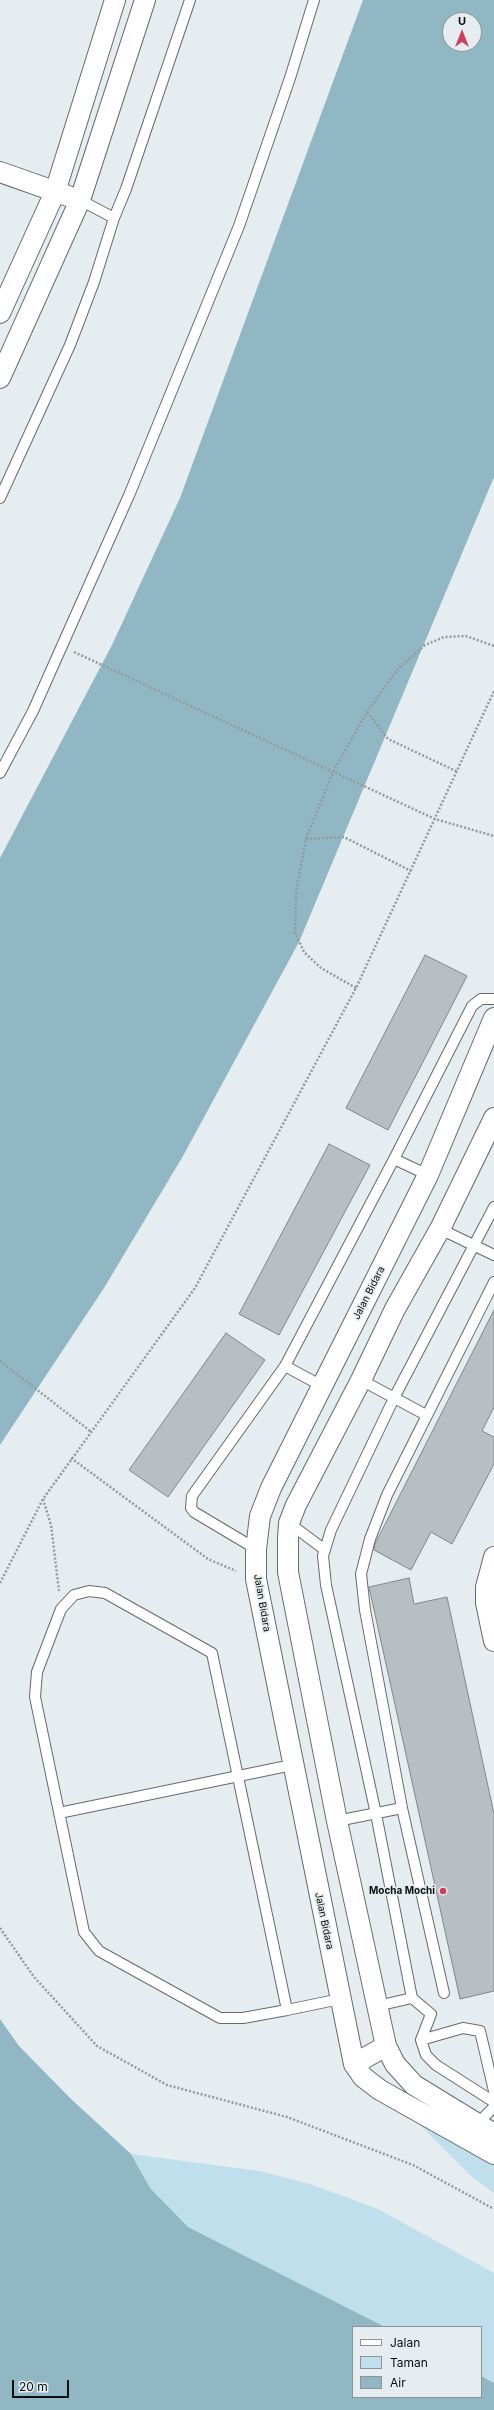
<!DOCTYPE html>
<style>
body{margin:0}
#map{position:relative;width:494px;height:2410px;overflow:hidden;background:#e5edf0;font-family:Inter,sans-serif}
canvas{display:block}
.legend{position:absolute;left:352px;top:2326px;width:130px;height:72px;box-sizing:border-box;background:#e5edf0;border:1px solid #8e9396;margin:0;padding:5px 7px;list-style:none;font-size:12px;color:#0b0d0e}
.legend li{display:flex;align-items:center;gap:8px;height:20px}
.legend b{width:20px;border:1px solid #8e9396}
.north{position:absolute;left:442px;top:12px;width:40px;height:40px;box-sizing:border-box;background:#e5edf0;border:1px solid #8e9396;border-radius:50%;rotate:0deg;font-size:11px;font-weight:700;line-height:16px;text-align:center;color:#0b0d0e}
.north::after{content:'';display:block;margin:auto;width:14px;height:18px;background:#ce3f5f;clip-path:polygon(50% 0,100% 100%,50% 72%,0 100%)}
.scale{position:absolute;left:12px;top:2380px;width:57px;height:18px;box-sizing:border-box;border:2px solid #0b0d0e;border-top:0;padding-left:5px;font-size:12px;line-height:14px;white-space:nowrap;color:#0b0d0e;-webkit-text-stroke:3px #e5edf0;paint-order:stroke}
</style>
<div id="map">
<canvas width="494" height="2410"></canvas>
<ul class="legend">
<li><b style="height:5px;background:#fff"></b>Jalan</li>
<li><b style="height:11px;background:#bedfeb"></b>Taman</li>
<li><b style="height:11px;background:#91b7c4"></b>Air</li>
</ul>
<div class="north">U</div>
<div class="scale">20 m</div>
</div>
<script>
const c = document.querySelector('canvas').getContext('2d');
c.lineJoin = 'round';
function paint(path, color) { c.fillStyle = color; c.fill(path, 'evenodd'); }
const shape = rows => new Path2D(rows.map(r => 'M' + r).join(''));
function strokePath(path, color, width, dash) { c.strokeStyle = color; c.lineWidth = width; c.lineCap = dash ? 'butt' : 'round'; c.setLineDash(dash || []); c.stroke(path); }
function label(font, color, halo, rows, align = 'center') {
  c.font = font + ' Inter,sans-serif'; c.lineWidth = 3.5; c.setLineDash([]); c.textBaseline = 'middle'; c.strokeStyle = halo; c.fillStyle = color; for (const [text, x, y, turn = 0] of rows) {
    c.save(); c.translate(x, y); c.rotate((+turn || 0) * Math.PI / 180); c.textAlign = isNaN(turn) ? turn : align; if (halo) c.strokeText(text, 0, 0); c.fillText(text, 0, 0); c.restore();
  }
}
const green = shape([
 [415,2120,494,2165,494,2193,471,2176],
 [131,2154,260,2171,313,2185,378,2209,494,2273,494,2383,481,2376,481,2327,385,2327,188,2227,150,2188]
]);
const water = shape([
 [363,0,494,0,494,477,299,942,183,1156,104,1288,0,1445,0,858,112,645,180,498],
 [450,20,474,20,474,44,450,44],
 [0,2019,19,2046,71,2099,131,2154,150,2188,188,2227,385,2327,353,2327,353,2397,481,2397,481,2376,494,2383,494,2410,0,2410]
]);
const building = shape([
 [425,955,467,976,388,1130,346,1108,425,955],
 [329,1144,370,1165,279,1335,239,1314,329,1144],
 [494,1310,494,1407,482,1431,494,1437,494,1464,452,1544,431,1532,411,1570,374,1550,375,1544,494,1310],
 [226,1333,265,1360,168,1497,129,1470,226,1333],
 [409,1578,414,1604,447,1597,494,1814,494,1991,460,1999,369,1587,409,1578]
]);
const path = shape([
 [74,652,435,819,494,836],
 [367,712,388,739,458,772],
 [306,839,344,837,411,871],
 [356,988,321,968,304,952,295,932,296,892,306,839,333,772,367,712,398,669,425,645,444,637,466,636,494,646],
 [0,1361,90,1431],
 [71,1458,208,1559,236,1571],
 [43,1499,51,1525,59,1591],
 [0,1583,43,1499,195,1288,356,988,494,691],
 [0,1928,34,1977,97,2046,167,2085,287,2117,413,2165,494,2209]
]);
const service = shape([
 [114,218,126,189,190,0],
 [0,498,70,345,94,282,114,218,80,200],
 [0,773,33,711,130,493,239,226,290,78,314,0],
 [394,1159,428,1175],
 [494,1207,395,1396,331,1530,323,1556,326,1585,376,1814,412,1998,431,2014,421,2040,426,2055,436,2065,494,2102],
 [440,1229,494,1255],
 [285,1366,322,1386],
 [361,1380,426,1415],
 [289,1523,325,1550],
 [256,1549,194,1512,191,1508,192,1496,285,1366,394,1159,472,1006,481,999,494,999],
 [59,1813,292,1765],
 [337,1821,402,1808],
 [444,1993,402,1808,365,1610,361,1574,370,1539,387,1495,494,1282],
 [377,2006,412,1998],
 [287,2010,212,1653,105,1593,89,1591,74,1595,61,1609,37,1672,35,1697,84,1932,99,1951,220,2018,243,2018,287,2010,340,1999],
 [421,2040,463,2028,480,2031,494,2091],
 [477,2124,494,2107]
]);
const minor = shape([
 [0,172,68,196],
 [0,313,55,192,115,0],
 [0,378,80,200,145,0],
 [494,1018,428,1175,271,1488,260,1516,256,1549,256,1579,354,2064,363,2077,380,2090,494,2154],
 [494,1118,440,1229,395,1309,361,1380,296,1505,289,1523,288,1538,288,1572,337,1821,386,2046,395,2064,414,2085,494,2134],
 [494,1557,486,1587,486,1603,494,1641],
 [354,2064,386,2046]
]);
const markers = [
 [443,1891,4,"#ce3f5f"]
];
const streetNames = [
 ["Jalan Bidara",369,1293,-63],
 ["Jalan Bidara",262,1603,80],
 ["Jalan Bidara",324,1921,78]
];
const poiNames = [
 ["Mocha Mochi",435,1891]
];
paint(green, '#bedfeb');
paint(water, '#91b7c4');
paint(building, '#b7bfc2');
strokePath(building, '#80878a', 1);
strokePath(service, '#646b6e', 12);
strokePath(minor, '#646b6e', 22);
strokePath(path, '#949a9c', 2.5, [2, 2]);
strokePath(service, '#fff', 10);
strokePath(minor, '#fff', 20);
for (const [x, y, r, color] of markers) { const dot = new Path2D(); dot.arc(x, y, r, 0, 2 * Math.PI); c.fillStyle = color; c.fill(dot); strokePath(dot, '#e5edf0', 1.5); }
label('10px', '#0b0d0e', '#e5edf0', streetNames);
label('bold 10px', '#0b0d0e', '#e5edf0', poiNames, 'right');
</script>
